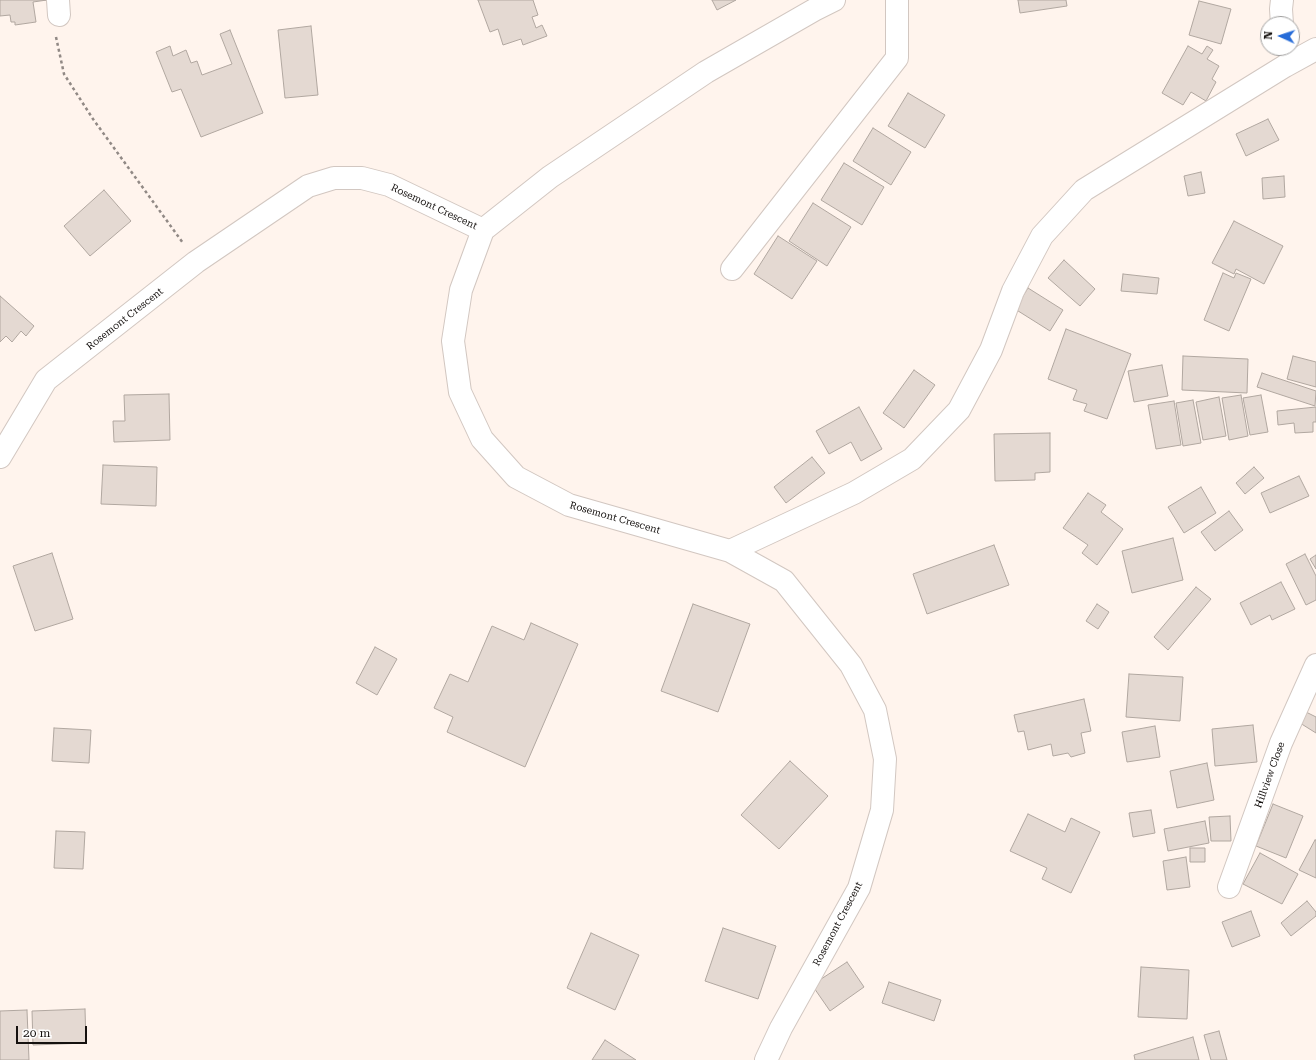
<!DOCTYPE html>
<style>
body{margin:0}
#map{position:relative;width:1316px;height:1060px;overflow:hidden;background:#fff4ed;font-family:"Roboto Serif",serif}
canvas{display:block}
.north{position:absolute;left:1260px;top:16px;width:40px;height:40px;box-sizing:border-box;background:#fff;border:1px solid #a1a09f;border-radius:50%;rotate:273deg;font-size:11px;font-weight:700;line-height:16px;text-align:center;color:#15110f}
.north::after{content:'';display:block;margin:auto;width:14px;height:18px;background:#266cd8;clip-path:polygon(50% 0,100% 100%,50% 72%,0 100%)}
.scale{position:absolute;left:16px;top:1026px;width:71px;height:18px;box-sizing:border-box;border:2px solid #15110f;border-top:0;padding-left:5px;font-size:12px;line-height:14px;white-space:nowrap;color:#15110f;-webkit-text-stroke:3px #fff;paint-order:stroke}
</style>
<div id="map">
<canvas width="1316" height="1060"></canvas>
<div class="north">N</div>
<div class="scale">20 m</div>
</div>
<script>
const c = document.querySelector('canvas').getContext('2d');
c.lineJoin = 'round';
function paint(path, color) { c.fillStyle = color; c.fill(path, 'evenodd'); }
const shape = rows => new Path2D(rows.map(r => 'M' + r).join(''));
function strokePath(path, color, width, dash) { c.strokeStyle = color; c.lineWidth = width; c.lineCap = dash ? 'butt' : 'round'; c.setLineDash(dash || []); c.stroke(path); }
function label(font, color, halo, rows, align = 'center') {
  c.font = font + ' "Roboto Serif",serif'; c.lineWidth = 3.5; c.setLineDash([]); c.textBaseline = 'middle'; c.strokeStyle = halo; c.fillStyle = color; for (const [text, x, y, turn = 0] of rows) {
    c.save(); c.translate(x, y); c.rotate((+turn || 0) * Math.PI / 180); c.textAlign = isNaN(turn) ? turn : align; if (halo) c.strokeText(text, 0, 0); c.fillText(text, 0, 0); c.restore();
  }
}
const building = shape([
 [0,0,47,0,33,2,36,22,15,25,15,22,11,22,10,15,0,16,0,0],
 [478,0,533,0,538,15,532,17,536,28,542,25,547,36,523,45,521,39,503,45,498,29,490,32,478,0],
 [712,0,736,0,717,10,712,0],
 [1018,0,1066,0,1067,6,1020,13,1018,0],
 [1199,1,1231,9,1221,44,1189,35,1199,1],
 [311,26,318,95,285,98,278,30,311,26],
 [230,30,263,113,201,137,181,89,172,92,156,52,170,46,173,56,186,50,191,63,197,61,202,75,232,64,220,34,230,30],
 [1188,46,1202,54,1207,46,1213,50,1207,59,1219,66,1212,79,1216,82,1206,101,1191,92,1183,105,1162,93,1188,46],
 [908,93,945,115,925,148,888,126,908,93],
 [1268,119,1279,140,1246,156,1236,134,1268,119],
 [873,128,911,152,891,185,853,161,873,128],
 [844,163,884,187,862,225,821,200,844,163],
 [1201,172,1205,193,1188,196,1184,176,1201,172],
 [1284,176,1285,197,1263,199,1262,178,1284,176],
 [104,190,131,221,90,256,64,226,104,190],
 [813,203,851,227,827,266,789,241,813,203],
 [1234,221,1283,246,1264,284,1236,269,1234,274,1212,263,1234,221],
 [778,236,817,261,792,299,754,274,778,236],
 [1064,260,1095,289,1080,306,1048,278,1064,260],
 [1223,273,1234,278,1236,273,1251,279,1229,331,1204,320,1223,273],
 [1123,274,1159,278,1157,294,1121,291,1123,274],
 [1028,288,1063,310,1050,331,1015,309,1028,288],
 [0,296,34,326,26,336,21,331,12,342,6,336,0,342,0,296],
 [1066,329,1131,354,1107,419,1084,411,1087,404,1073,400,1077,390,1048,379,1066,329],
 [1183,356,1248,359,1247,393,1182,390,1183,356],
 [1293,356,1316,362,1316,387,1287,379,1293,356],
 [1162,365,1168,396,1134,402,1128,371,1162,365],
 [914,370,935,385,904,428,883,413,914,370],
 [1262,373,1316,391,1315,406,1257,387,1262,373],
 [169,394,170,440,114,442,113,421,125,421,124,395,169,394],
 [1241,395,1248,436,1229,440,1222,398,1241,395],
 [1261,395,1268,432,1250,435,1243,398,1261,395],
 [1219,397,1226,436,1203,440,1196,402,1219,397],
 [1193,400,1201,443,1183,446,1176,403,1193,400],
 [1174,401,1181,445,1156,449,1148,405,1174,401],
 [859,407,882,449,861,461,851,442,829,454,816,431,859,407],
 [1316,407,1316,422,1313,422,1313,432,1295,433,1294,423,1278,425,1277,411,1316,407],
 [1050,433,1050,472,1035,473,1035,480,995,481,994,434,1050,433],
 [812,457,825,473,786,503,774,487,812,457],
 [103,465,157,467,156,506,101,504,103,465],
 [1254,467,1264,478,1245,494,1236,483,1254,467],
 [1299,476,1309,496,1270,513,1261,493,1299,476],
 [1201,487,1216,513,1184,533,1168,507,1201,487],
 [1088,493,1106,505,1101,512,1123,529,1097,565,1082,553,1088,545,1063,528,1088,493],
 [1229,511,1243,530,1215,551,1201,532,1229,511],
 [1173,538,1183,580,1132,593,1122,551,1173,538],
 [994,545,1009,585,927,614,913,574,994,545],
 [52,553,73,619,35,631,13,566,52,553],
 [1305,554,1316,576,1316,600,1306,605,1286,564,1305,554],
 [1316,555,1316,569,1310,559,1316,555],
 [1281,582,1295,609,1272,620,1270,615,1251,625,1240,603,1281,582],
 [1196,587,1211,599,1168,650,1154,637,1196,587],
 [693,604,750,624,718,712,661,691,693,604],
 [1097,604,1109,612,1098,629,1086,621,1097,604],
 [531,623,578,644,525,767,447,732,453,717,434,708,450,674,468,682,492,626,524,640,531,623],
 [375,647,397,659,377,695,356,683,375,647],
 [1129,674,1183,677,1180,721,1126,717,1129,674],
 [1084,699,1091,731,1081,733,1085,753,1071,757,1068,753,1053,756,1051,744,1028,750,1024,731,1018,732,1014,715,1084,699],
 [1306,712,1316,717,1316,733,1300,723,1306,712],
 [1253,725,1257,762,1215,766,1212,729,1253,725],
 [1155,726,1160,757,1127,762,1122,732,1155,726],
 [54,728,91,730,89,763,52,761,54,728],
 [790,761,828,796,779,849,741,815,790,761],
 [1207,763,1214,800,1177,808,1170,771,1207,763],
 [1273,804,1303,816,1286,858,1256,846,1273,804],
 [1151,810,1155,833,1133,837,1129,813,1151,810],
 [1028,814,1065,832,1071,818,1100,832,1071,893,1042,879,1047,868,1010,851,1028,814],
 [1230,816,1231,841,1211,841,1209,817,1230,816],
 [1205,821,1209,843,1168,851,1164,829,1205,821],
 [56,831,85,832,83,869,54,868,56,831],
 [1315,840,1316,840,1316,878,1299,870,1315,840],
 [1190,848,1205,848,1205,862,1190,862,1190,848],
 [1260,853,1298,874,1282,904,1243,884,1260,853],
 [1186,857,1190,887,1167,890,1163,861,1186,857],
 [1307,901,1316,912,1316,916,1291,936,1281,923,1307,901],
 [1251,911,1260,936,1232,947,1222,922,1251,911],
 [723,928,776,946,758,999,705,981,723,928],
 [591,933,639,955,615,1010,567,988,591,933],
 [847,962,864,987,830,1011,812,985,847,962],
 [1141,967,1189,970,1187,1019,1138,1017,1141,967],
 [889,982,941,1000,934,1021,882,1003,889,982],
 [85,1009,86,1043,33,1045,32,1011,85,1009],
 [27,1010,29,1060,0,1060,0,1011,27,1010],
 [1219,1031,1227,1060,1211,1060,1204,1035,1219,1031],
 [1193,1037,1199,1060,1135,1060,1134,1055,1193,1037],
 [605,1040,636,1060,592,1060,605,1040]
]);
const path = shape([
 [56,37,64,74,93,119,183,243]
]);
const minor = shape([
 [58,0,59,15],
 [1282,0,1281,9,1282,24],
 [483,230,461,290,453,341,460,392,482,439,516,477,569,505,730,551,784,581,851,665,875,710,885,759,882,810,859,888,781,1028,766,1060],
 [483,230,550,177,706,72,814,10,834,0],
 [732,269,897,58,897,0],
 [0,457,46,380,196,262,308,186,334,178,362,178,389,185,483,230],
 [730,551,854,493,912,459,959,410,991,350,1013,291,1042,236,1084,190,1285,66,1316,49],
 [1229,887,1281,743,1316,665]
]);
const streetNames = [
 ["Rosemont Crescent",434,207,25],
 ["Rosemont Crescent",125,319,-38],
 ["Rosemont Crescent",615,518,16],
 ["Hillview Close",1270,775,-70],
 ["Rosemont Crescent",838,924,-62]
];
paint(building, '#e4d9d2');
strokePath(building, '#b1a7a0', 1);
strokePath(minor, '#d2c7c1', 24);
strokePath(path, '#918985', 2.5, [3, 3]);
strokePath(minor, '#fff', 22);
label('10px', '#15110f', '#fff', streetNames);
</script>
